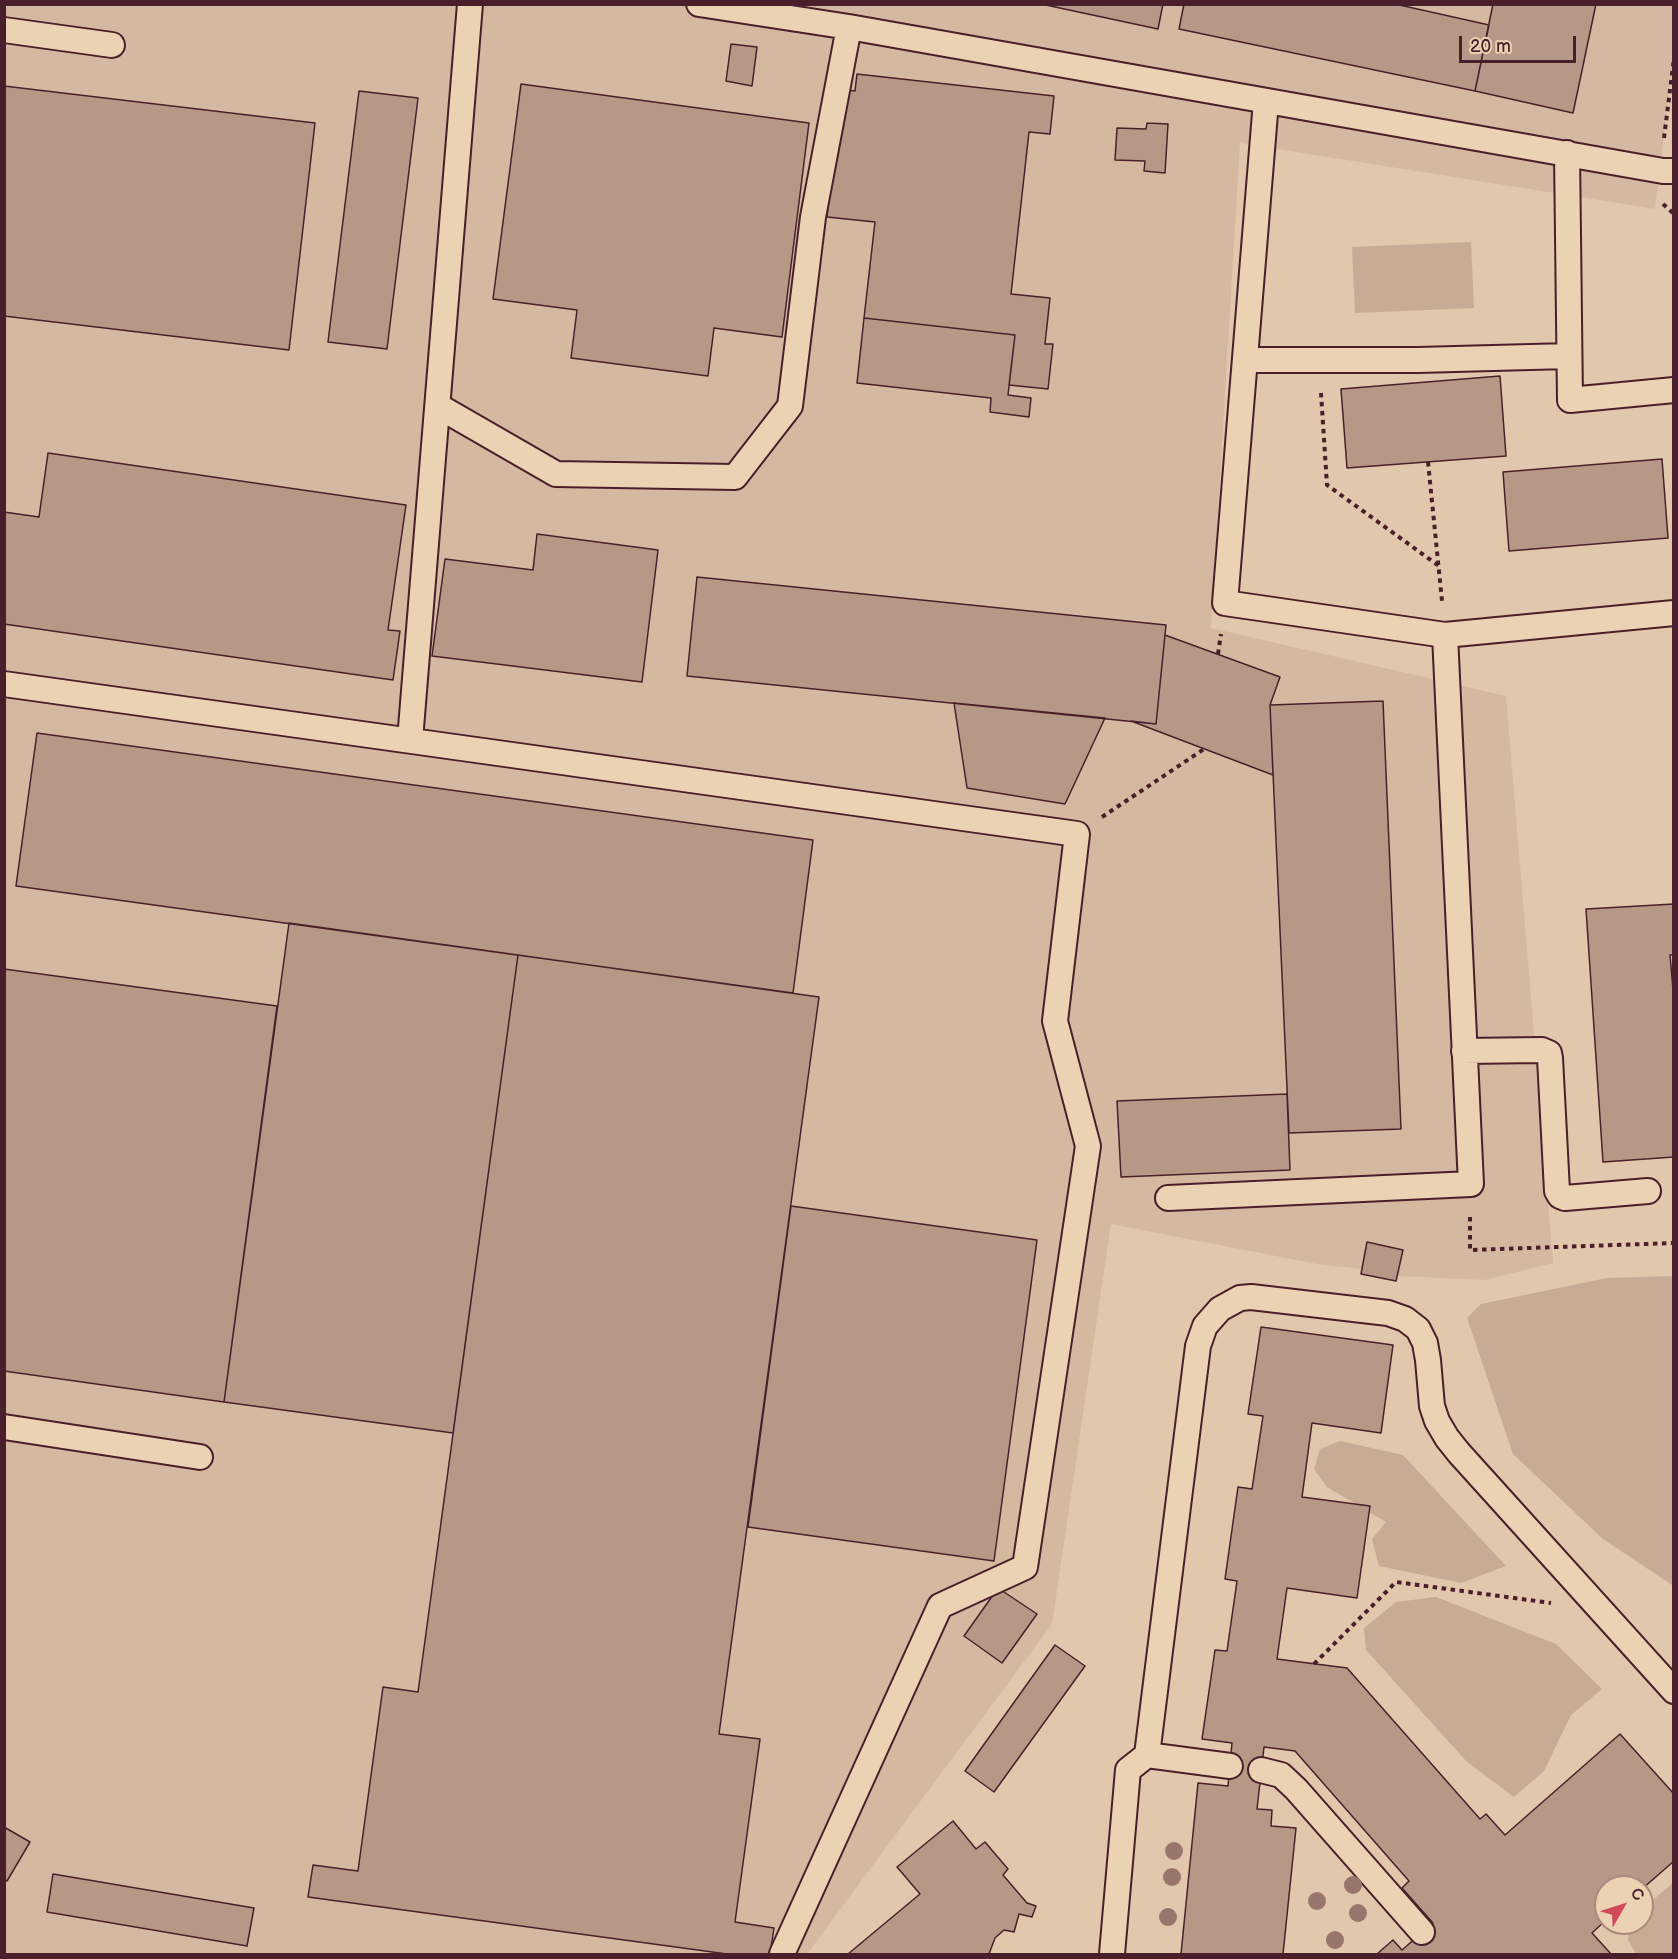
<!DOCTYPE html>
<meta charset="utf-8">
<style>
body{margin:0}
#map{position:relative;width:1678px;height:1959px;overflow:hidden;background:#e1c7ab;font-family:"Balsamiq Sans",sans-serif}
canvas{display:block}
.frame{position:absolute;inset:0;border:6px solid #4a1f2b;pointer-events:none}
.north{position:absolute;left:1594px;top:1875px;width:60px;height:60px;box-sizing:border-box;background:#ebd2b3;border:2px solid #ab8a7d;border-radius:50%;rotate:51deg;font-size:16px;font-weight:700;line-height:24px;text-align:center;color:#4a1f2b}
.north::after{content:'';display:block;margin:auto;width:21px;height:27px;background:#d1495b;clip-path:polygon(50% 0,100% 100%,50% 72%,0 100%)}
.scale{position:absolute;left:1459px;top:36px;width:117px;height:27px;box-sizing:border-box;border:3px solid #4a1f2b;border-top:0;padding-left:8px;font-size:18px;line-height:21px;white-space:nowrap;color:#4a1f2b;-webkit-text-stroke:4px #ebd2b3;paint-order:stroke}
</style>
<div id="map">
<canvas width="1678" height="1959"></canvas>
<div class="frame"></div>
<div class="north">С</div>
<div class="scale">20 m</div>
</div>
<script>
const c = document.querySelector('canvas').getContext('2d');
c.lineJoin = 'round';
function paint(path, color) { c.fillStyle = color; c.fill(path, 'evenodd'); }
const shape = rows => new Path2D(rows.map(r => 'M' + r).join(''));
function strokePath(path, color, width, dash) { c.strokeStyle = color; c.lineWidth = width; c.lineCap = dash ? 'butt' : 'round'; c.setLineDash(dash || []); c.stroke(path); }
const built = shape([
 [5,5,1673,5,1673,57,1655,209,1240,143,1211,628,1506,696,1553,1263,1485,1280,1398,1276,1396,1281,1361,1274,1362,1269,1317,1264,1111,1224,1052,1624,807,1954,5,1954]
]);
const green = shape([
 [1471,242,1474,308,1355,313,1352,247],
 [1673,1276,1674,1585,1672,1585,1603,1539,1513,1454,1467,1318,1481,1304,1607,1278],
 [1340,1441,1403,1455,1506,1566,1461,1583,1379,1566,1372,1539,1386,1522,1327,1487,1314,1469,1320,1449],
 [1436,1597,1556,1644,1602,1689,1571,1715,1544,1771,1514,1797,1467,1762,1366,1650,1364,1628,1396,1602],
 [1673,1883,1673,1954,1636,1954,1628,1940,1629,1923,1642,1923,1642,1909]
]);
const building = shape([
 [1041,4,1163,4,1158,29,1041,4],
 [1184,4,1395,4,1489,25,1475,91,1179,29,1184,4],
 [1493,4,1596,4,1573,113,1475,91,1493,4],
 [731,44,757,47,752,86,726,81,731,44],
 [857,74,1054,96,1050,134,1029,132,1011,294,1050,298,1045,344,1053,344,1048,389,1009,385,1015,335,864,318,875,222,827,217,841,89,855,91,857,74],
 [521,84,809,123,782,337,714,328,708,376,571,358,577,310,493,299,521,84],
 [4,86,315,123,289,350,4,316,4,86],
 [359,91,418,98,387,349,328,342,359,91],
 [1147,123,1168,124,1165,173,1144,171,1145,161,1115,160,1117,128,1146,129,1147,123],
 [864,318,1015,335,1008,395,1031,398,1029,417,990,412,991,398,857,383,864,318],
 [1500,376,1506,456,1347,468,1341,389,1500,376],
 [48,453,406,505,388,630,400,631,393,680,4,624,4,512,39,517,48,453],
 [1662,459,1668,538,1509,551,1503,472,1662,459],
 [537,534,658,550,642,682,432,656,445,559,533,570,537,534],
 [697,577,1166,625,1156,724,687,676,697,577],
 [1165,635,1280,677,1270,705,1273,775,1131,721,1156,724,1165,635],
 [1383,701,1401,1129,1289,1133,1270,705,1383,701],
 [954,703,1105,718,1065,804,967,788,954,703],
 [37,733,813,840,793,993,16,886,37,733],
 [1674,904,1674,955,1670,955,1674,1001,1674,1157,1603,1162,1586,909,1674,904],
 [289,923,518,955,453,1433,224,1402,289,923],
 [518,955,819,997,719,1734,760,1739,735,1922,774,1928,770,1954,727,1954,308,1897,313,1865,358,1871,383,1687,418,1692,518,955],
 [4,969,277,1006,224,1402,4,1371,4,969],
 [1287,1094,1290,1170,1121,1177,1117,1101,1287,1094],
 [791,1206,1037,1240,994,1561,748,1527,791,1206],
 [1367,1242,1403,1250,1396,1281,1361,1274,1367,1242],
 [1261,1327,1393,1345,1381,1433,1312,1423,1302,1497,1370,1506,1357,1598,1287,1588,1277,1659,1347,1668,1480,1819,1486,1814,1505,1835,1620,1734,1674,1794,1674,1861,1642,1889,1642,1887,1606,1887,1606,1920,1592,1933,1611,1954,1377,1954,1393,1940,1402,1950,1433,1923,1402,1888,1409,1881,1295,1751,1264,1747,1257,1809,1272,1810,1271,1826,1296,1828,1283,1954,1181,1954,1198,1783,1228,1786,1232,1743,1202,1739,1215,1650,1227,1651,1237,1581,1225,1579,1238,1487,1252,1489,1263,1416,1248,1414,1261,1327],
 [998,1588,1037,1614,1002,1663,964,1636,998,1588],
 [1055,1645,1085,1666,994,1792,965,1771,1055,1645],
 [953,1821,976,1849,985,1842,1008,1869,1003,1875,1027,1903,1036,1906,1032,1917,1019,1914,1014,1932,1004,1930,995,1938,989,1954,848,1954,920,1894,897,1867,953,1821],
 [4,1827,30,1842,7,1881,4,1879,4,1827],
 [53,1874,254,1908,247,1946,47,1912,53,1874]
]);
const path = shape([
 [1664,138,1674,58],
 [1663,204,1674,214],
 [1321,393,1327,485,1439,566],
 [1428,462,1442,601],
 [1218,654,1221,634],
 [1102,817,1204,749],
 [1470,1217,1470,1250,1674,1243],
 [1314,1664,1396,1582,1551,1603]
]);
const service = shape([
 [699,4,849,27,1663,171,1674,171],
 [4,30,112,45],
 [1266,101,1225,603,1445,635],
 [1567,153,1570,400,1674,390],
 [1246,360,1418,360,1568,356],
 [438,406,556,474,735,477,790,406,813,217,849,27],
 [4,684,1077,834,1055,1021,1088,1146,1025,1567,940,1606,782,1954],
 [410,740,470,4],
 [1464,1051,1542,1050,1549,1053,1550,1058,1557,1191,1560,1196,1565,1198,1648,1191],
 [1168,1198,1471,1184,1445,635,1674,613],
 [4,1427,200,1457],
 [1147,1755,1198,1346,1205,1326,1220,1309,1240,1298,1251,1297,1388,1313,1405,1319,1418,1329,1425,1343,1428,1360,1432,1406,1437,1421,1447,1438,1459,1453,1674,1691],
 [1261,1770,1281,1775,1296,1789,1422,1932],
 [1112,1954,1128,1770,1147,1755,1230,1766]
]);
const trees = [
 [1174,1851],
 [1172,1877],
 [1353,1885],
 [1317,1901],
 [1358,1913],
 [1168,1917],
 [1335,1940]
];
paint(built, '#d4b9a0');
paint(green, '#c8ab95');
paint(building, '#b79887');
strokePath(building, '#4a1f2b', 1.5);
strokePath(service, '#4a1f2b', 28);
strokePath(path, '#4a1f2b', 4, [4.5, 4.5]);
strokePath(service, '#ebd2b3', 24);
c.fillStyle = '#98766d';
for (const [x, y] of trees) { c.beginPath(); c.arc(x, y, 9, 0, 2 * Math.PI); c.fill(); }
</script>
